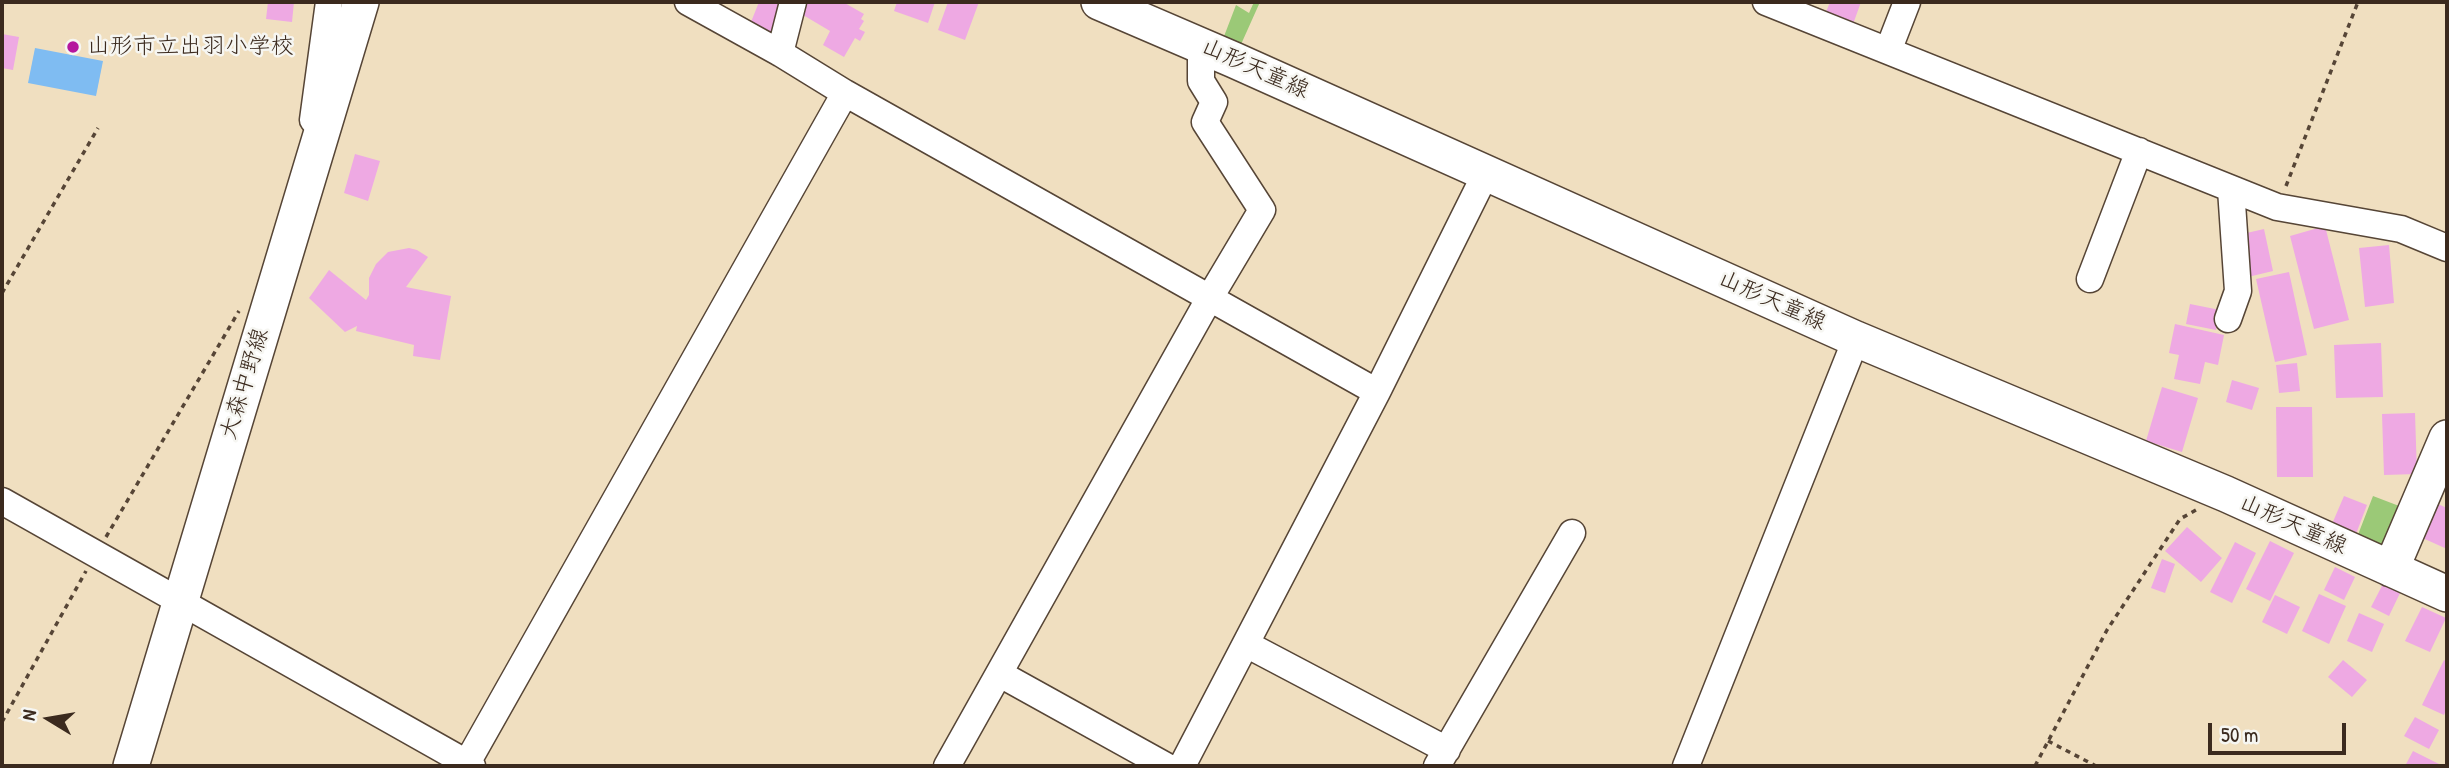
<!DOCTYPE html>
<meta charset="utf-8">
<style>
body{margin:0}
#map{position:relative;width:2449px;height:768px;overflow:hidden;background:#f0dfc0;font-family:"Patrick Hand",sans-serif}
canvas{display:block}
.frame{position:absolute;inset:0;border:4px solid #3b2a1e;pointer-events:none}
.north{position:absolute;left:14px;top:684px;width:70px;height:70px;-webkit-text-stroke:5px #f6f6f2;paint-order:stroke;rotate:281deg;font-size:19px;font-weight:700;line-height:28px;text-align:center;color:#3b2a1e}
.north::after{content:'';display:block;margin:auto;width:24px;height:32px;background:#3b2a1e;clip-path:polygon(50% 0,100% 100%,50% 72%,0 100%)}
.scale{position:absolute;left:2208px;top:723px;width:138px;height:32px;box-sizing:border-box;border:4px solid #3b2a1e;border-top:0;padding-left:9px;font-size:21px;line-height:24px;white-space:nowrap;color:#3b2a1e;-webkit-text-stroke:5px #f6f6f2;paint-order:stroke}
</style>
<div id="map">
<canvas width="2449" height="768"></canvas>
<div class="frame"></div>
<div class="north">N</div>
<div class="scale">50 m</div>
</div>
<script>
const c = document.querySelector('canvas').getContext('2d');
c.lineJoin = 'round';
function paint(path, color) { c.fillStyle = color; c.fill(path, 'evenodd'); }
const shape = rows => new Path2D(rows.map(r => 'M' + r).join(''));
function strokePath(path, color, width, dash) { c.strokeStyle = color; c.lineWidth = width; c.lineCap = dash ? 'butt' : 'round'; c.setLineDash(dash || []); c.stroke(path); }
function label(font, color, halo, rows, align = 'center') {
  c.font = font + ' "Patrick Hand","Klee One",sans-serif'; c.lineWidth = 5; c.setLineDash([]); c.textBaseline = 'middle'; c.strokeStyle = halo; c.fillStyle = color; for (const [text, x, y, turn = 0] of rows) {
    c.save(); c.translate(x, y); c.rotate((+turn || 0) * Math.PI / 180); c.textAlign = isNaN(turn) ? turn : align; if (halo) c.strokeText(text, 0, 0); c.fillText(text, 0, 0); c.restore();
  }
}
const green = shape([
 [1254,2,1260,2,1234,60,1218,52,1236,5,1249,13],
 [2373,496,2407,509,2391,546,2354,545]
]);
const water = shape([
 [35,48,103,61,96,96,28,83]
]);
const building = shape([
 [268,2,294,2,292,22,266,19],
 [759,2,785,2,771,36,749,27],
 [804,2,843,2,864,14,861,19,864,21,859,29,865,32,860,41,855,38,844,57,823,45,830,31,798,12],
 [897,2,935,2,928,23,894,11],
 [948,2,979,2,965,40,938,30],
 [1830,2,1861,2,1852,27,1824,17],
 [2,34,19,37,13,70,2,68],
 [355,154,380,161,368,201,344,193],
 [2325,226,2349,320,2314,329,2290,236],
 [2264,229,2273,271,2248,277,2238,235],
 [2389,245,2394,303,2365,307,2359,248],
 [409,248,417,250,428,257,406,287,451,296,440,360,413,356,414,345,356,331,357,326,345,332,309,298,329,270,366,300,369,295,369,278,376,264,388,252],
 [2289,272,2307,355,2275,362,2256,279],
 [2190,304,2220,310,2216,330,2186,324],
 [2175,324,2224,335,2218,365,2205,362,2200,384,2174,379,2179,355,2169,353],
 [2381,343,2383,397,2336,398,2334,345],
 [2297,363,2300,391,2279,393,2276,365],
 [2232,380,2259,388,2252,410,2226,402],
 [2162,387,2198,398,2182,452,2146,441],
 [2276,407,2312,407,2313,477,2277,477],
 [2415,413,2417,474,2384,475,2382,414],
 [2344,496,2367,505,2356,534,2332,524],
 [2433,502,2447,508,2447,549,2418,536],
 [2187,527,2222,558,2201,582,2165,551],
 [2270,541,2294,553,2270,601,2246,589],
 [2235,542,2256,553,2232,603,2210,592],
 [2162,559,2175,564,2165,593,2151,588],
 [2335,567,2355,577,2344,600,2324,590],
 [2384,582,2401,591,2389,616,2371,607],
 [2319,594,2346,606,2329,644,2302,631],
 [2275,595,2300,607,2287,634,2262,622],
 [2422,607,2446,618,2430,652,2405,641],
 [2359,613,2384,624,2372,652,2347,641],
 [2343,660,2367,680,2352,697,2328,677],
 [2444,660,2447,662,2447,708,2444,715,2422,705],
 [2415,717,2439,730,2429,749,2404,736],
 [2413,751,2439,764,2438,766,2405,766]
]);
const path = shape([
 [2286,186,2358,2],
 [2,293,98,128],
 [106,537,239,311],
 [2,722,86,571],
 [2048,741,2096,766],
 [2035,766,2107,630,2180,519,2196,510]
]);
const minor = shape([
 [688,2,780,53,845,93,1377,392],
 [1766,2,2277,207,2401,229,2447,248],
 [1888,51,1907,2],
 [780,53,793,2],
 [313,120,329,2],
 [2090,279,2139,151],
 [2228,319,2238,291,2231,189],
 [2,501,472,766],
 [1246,644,1447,750],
 [1000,674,1166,766],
 [467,763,845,93],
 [947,766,1209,299,1262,210,1205,122,1214,102,1201,81,1201,45],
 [1182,766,1377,392,1486,173],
 [1437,766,1572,533],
 [1686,766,1856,339]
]);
const major = shape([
 [1099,2,1234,60,1856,339,2226,494,2447,594],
 [2391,569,2447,438],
 [131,766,361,2]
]);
const markers = [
 [73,47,7,"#b5179e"]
];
const poiNames = [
 ["山形市立出羽小学校",87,47]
];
const streetNames = [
 ["山形天童線",1255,69,24],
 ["山形天童線",1772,301,24],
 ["大森中野線",245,384,-73],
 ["山形天童線",2293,525,24]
];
paint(green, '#9bc977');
paint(water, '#7fbcf2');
paint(building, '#eea9e3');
strokePath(minor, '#564536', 29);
strokePath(major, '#564536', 38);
strokePath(path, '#564536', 3.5, [5, 5]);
strokePath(minor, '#fff', 26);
strokePath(major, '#fff', 35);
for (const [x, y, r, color] of markers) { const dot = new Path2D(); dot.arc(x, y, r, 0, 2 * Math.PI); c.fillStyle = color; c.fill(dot); strokePath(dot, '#f6f6f2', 2.5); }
label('23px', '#3b2a1e', '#f6f6f2', poiNames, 'left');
label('23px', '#3b2a1e', '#f6f6f2', streetNames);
</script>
